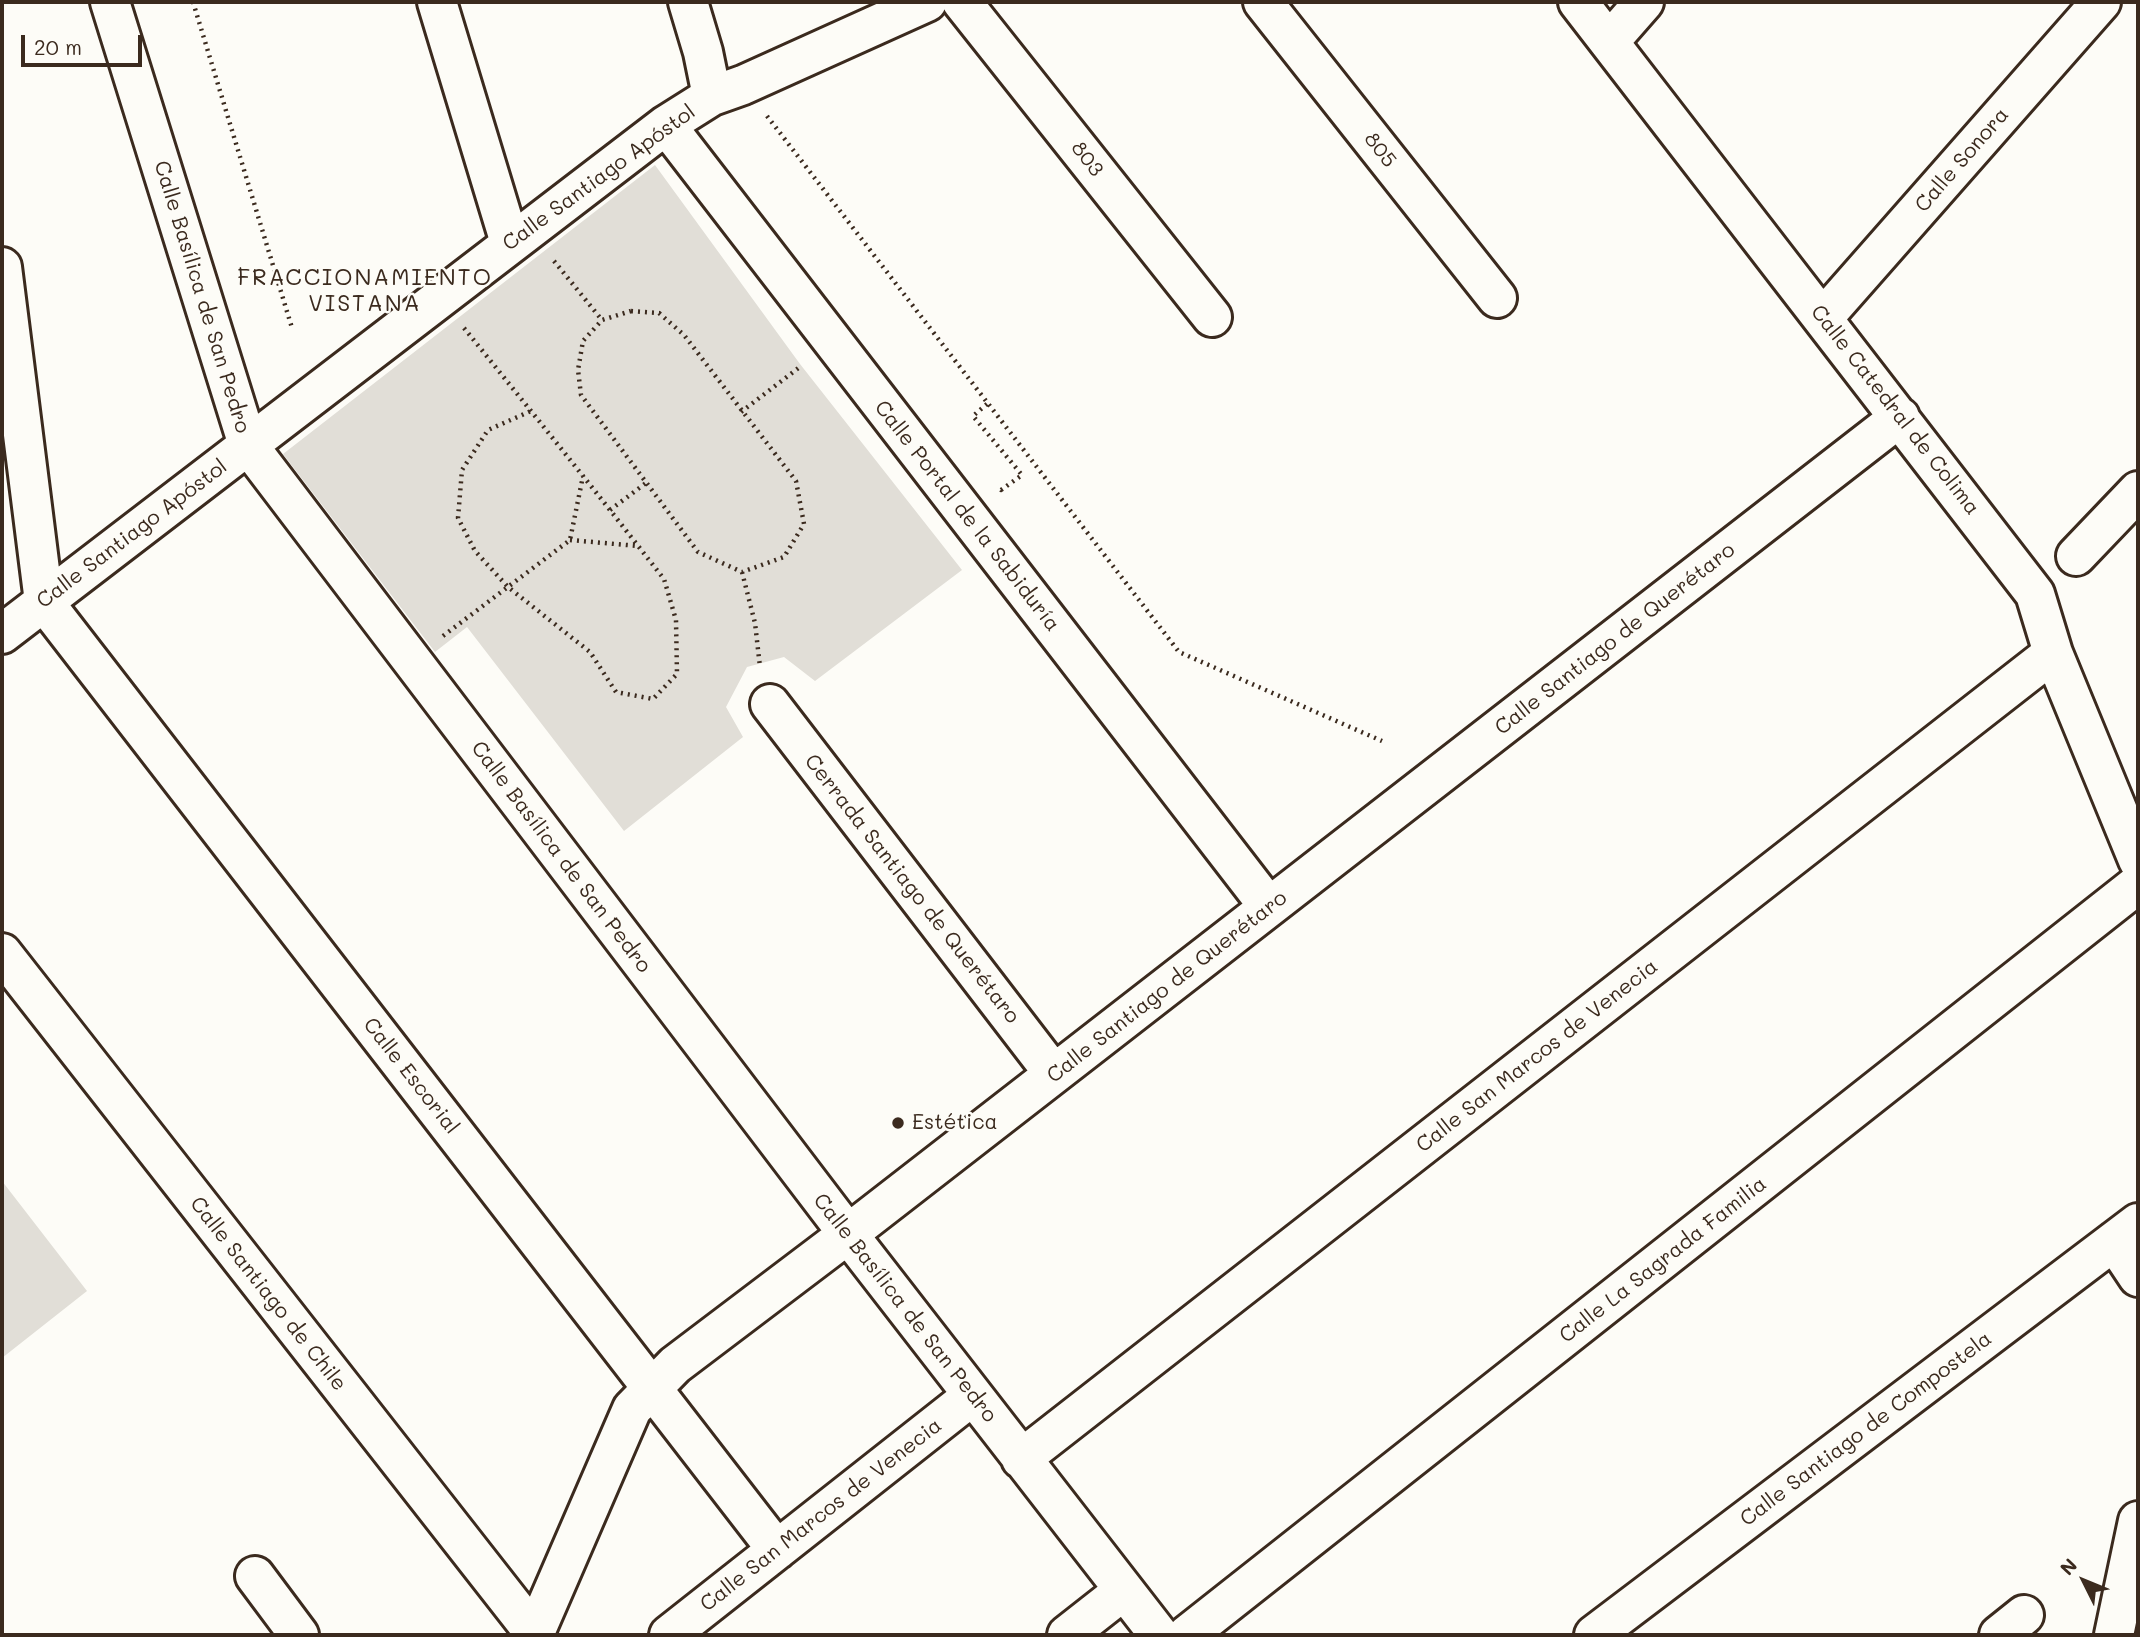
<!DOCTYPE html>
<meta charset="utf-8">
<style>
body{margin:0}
#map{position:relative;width:2140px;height:1637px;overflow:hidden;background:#fdfcf7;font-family:Mali,sans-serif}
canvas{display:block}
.frame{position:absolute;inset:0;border:4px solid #3b2a1e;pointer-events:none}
.north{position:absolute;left:2049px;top:1546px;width:70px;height:70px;-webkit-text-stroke:5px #fdfcf7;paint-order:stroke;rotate:313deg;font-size:19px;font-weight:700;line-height:28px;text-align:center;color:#3b2a1e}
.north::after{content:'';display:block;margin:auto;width:24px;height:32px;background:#3b2a1e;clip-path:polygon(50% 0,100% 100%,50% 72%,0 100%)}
.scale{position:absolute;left:21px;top:35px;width:121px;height:32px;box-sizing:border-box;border:4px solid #3b2a1e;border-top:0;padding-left:9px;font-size:21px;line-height:24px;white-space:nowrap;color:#3b2a1e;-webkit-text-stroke:5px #fdfcf7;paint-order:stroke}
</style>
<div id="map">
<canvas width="2140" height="1637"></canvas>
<div class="frame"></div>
<div class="north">N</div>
<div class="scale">20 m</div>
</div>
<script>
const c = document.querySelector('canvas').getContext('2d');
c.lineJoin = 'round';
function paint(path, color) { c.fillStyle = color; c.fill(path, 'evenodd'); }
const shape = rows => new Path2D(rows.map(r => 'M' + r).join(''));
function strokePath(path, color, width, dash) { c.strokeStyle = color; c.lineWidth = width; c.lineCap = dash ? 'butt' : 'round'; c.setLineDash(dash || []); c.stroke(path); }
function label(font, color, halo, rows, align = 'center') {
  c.font = font + ' Mali,sans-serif'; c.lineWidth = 5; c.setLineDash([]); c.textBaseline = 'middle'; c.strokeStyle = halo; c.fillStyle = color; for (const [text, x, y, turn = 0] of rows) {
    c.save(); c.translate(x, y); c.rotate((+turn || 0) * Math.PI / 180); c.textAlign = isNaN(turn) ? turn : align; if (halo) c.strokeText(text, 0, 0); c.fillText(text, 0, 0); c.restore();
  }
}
const green = shape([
 [655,165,800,364,962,570,815,681,784,657,747,667,726,707,743,737,624,831,467,627,435,652,283,454],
 [2,1181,87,1291,2,1358]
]);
const path = shape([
 [193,2,292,328],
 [767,116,1179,652,1382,741],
 [554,261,602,320],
 [631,311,659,313,684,335,796,481,804,524,784,557,742,572,698,552,581,395,578,370,583,341,602,320,631,311],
 [464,328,531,411,583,476,610,510,664,579,676,620,677,674,653,699,616,692,590,652,508,587,475,551,458,518,462,470,488,430,531,411],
 [987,404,973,416,1022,475,1001,490,998,486],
 [741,412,801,366],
 [610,510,646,483],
 [570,540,638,546],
 [742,572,755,623,760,667],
 [443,636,570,540,583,476]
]);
const minor = shape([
 [110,2,248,445,848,1234,1159,1635],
 [437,2,510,243],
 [688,2,703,52,712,96],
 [962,2,1212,317],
 [1263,2,1497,298],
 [1578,2,2035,594,2053,653,2138,860],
 [1609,42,1644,2],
 [666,125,1269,907],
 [2,267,44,602,777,1550],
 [1823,318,2101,2],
 [2076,556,2138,491],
 [2,634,666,125,712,96,743,85,927,2],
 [770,704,1054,1074],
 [2,953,535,1634],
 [2114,1241,2138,1277],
 [1021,1459,2053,653],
 [255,1576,299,1635],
 [534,1635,632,1409,675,1365,848,1234,1900,417],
 [669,1635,972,1396],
 [1067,1635,1123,1591],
 [1187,1635,2138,884],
 [1594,1635,2138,1223],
 [1999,1635,2024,1615],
 [2114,1635,2138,1521]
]);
const markers = [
 [898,1123,7,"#3b2a1e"]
];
const streetNames = [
 ["805",1380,150,52],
 ["803",1087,159,52],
 ["Calle Sonora",1962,160,-49],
 ["Calle Santiago Apóstol",599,178,-36],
 ["Calle Basílica de San Pedro",202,297,73],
 ["Calle Catedral de Colima",1895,410,52],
 ["Calle Portal de la Sabiduría",967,516,52],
 ["Calle Santiago Apóstol",132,534,-37],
 ["Calle Santiago de Querétaro",1615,639,-38],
 ["Calle Basílica de San Pedro",561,857,53],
 ["Cerrada Santiago de Querétaro",912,889,52],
 ["Calle Santiago de Querétaro",1167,987,-38],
 ["Calle San Marcos de Venecia",1537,1056,-38],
 ["Calle Escorial",411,1076,52],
 ["Calle La Sagrada Familia",1663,1260,-38],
 ["Calle Santiago de Chile",268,1294,52],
 ["Calle Basílica de San Pedro",905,1308,52],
 ["Calle Santiago de Compostela",1866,1429,-37],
 ["Calle San Marcos de Venecia",821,1515,-38]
];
const poiNames = [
 ["Estética",912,1123]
];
const neighbourhoodNames = [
 ["FRACCIONAMIENTO",365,278],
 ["VISTANA",365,304]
];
paint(green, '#e1ded7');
strokePath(minor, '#3b2a1e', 44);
strokePath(path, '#3b2a1e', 4.5, [2, 5]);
strokePath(minor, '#fdfcf7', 38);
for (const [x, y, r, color] of markers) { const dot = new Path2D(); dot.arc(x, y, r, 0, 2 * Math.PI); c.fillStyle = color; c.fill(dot); strokePath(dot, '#fdfcf7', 2.5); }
label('21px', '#3b2a1e', '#fdfcf7', streetNames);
label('21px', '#3b2a1e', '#fdfcf7', poiNames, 'left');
c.letterSpacing = '2px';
label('23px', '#3b2a1e', '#fdfcf7', neighbourhoodNames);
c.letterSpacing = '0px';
</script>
